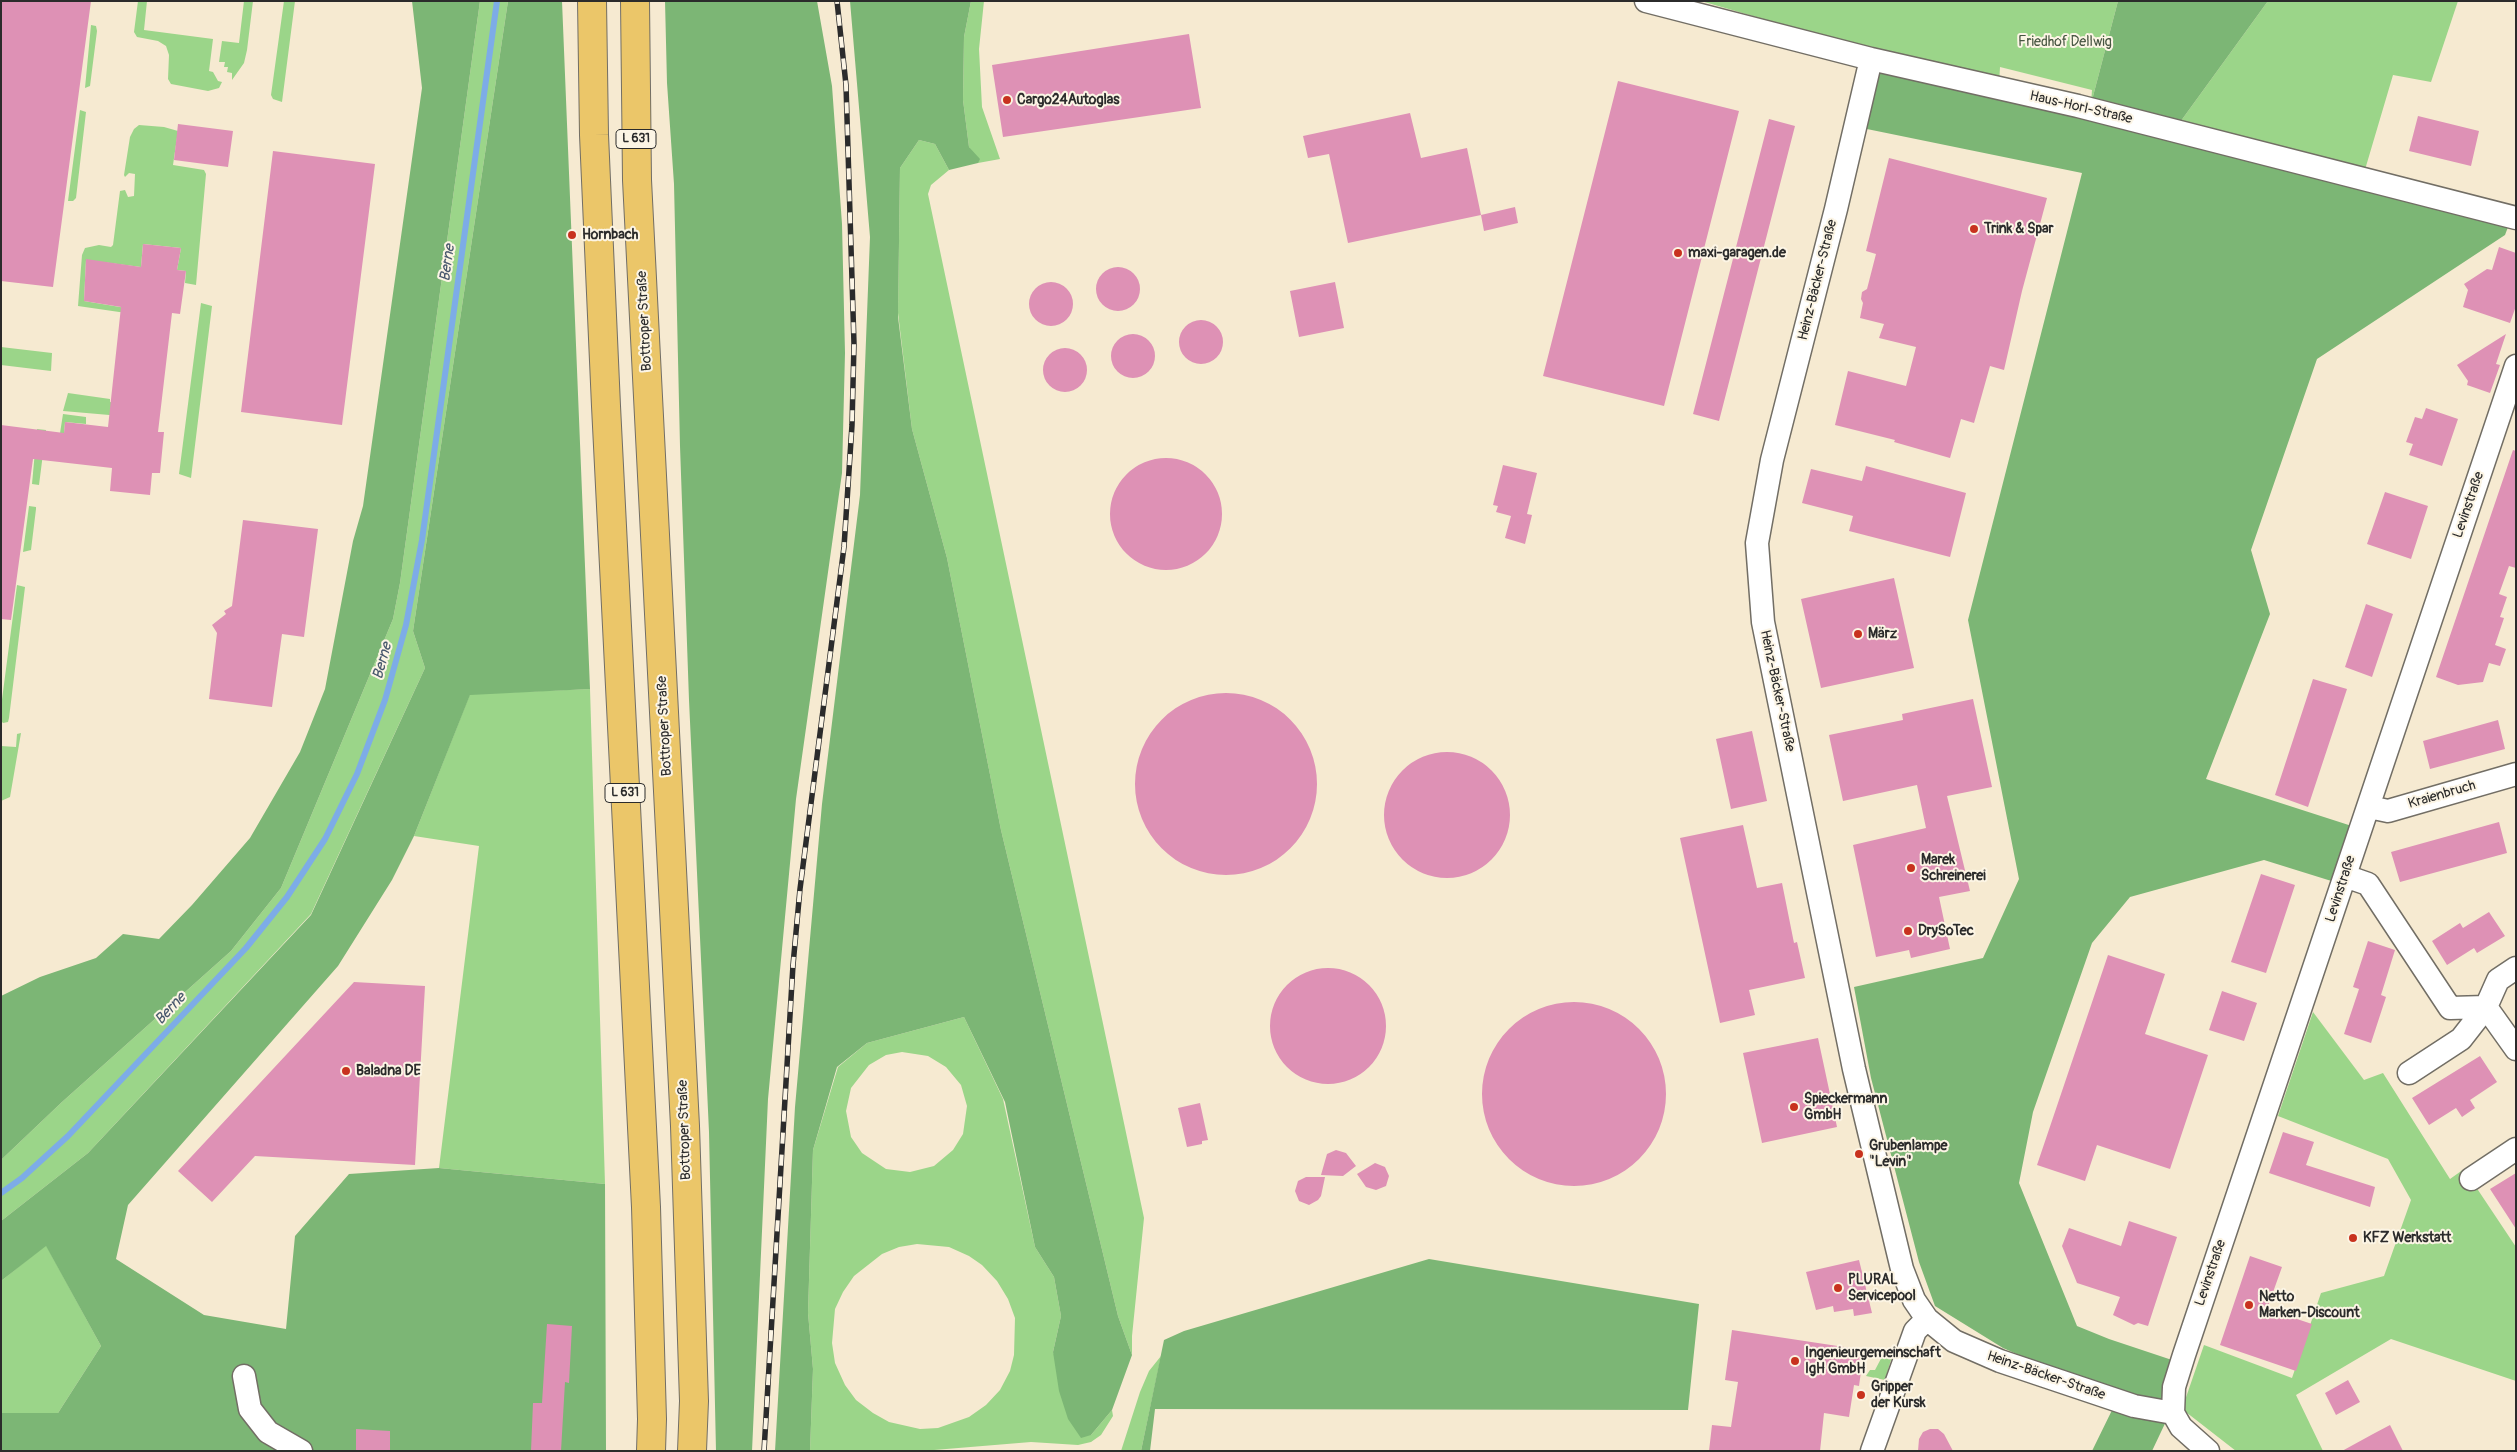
<!DOCTYPE html>
<meta charset="utf-8">
<style>
body{margin:0}
#map{position:relative;width:2517px;height:1452px;overflow:hidden;background:#f6ead1;font-family:Pangolin,sans-serif}
canvas{display:block}
.frame{position:absolute;inset:0;border:2px solid #2b2b2b;pointer-events:none}
</style>
<div id="map">
<canvas width="2517" height="1452"></canvas>
<div class="frame"></div>
</div>
<script>
const c = document.querySelector('canvas').getContext('2d');
c.lineJoin = 'round';
function paint(path, color) { c.fillStyle = color; c.fill(path, 'evenodd'); }
const shape = rows => new Path2D(rows.map(r => 'M' + r).join(''));
function strokePath(path, color, width, dash) { c.strokeStyle = color; c.lineWidth = width; c.lineCap = dash ? 'butt' : 'round'; c.setLineDash(dash || []); c.stroke(path); }
function label(font, color, halo, rows, align = 'center') {
  c.font = font + ' Pangolin,sans-serif'; c.lineWidth = 4; c.setLineDash([]); c.textBaseline = 'middle'; c.strokeStyle = halo; c.fillStyle = color; for (const [text, x, y, turn = 0] of rows) {
    c.save(); c.translate(x, y); c.rotate((+turn || 0) * Math.PI / 180); c.textAlign = isNaN(turn) ? turn : align; if (halo) c.strokeText(text, 0, 0); c.fillText(text, 0, 0); c.restore();
  }
}
const green = shape([
 [138,1,147,1,144,30,213,39,209,71,213,72,218,81,222,82,219,88,208,91,171,84,168,79,169,55,166,46,158,41,137,37,134,32],
 [244,1,253,1,247,50,244,63,232,80,232,73,227,72,228,67,224,67,225,62,219,62,222,41,239,43],
 [284,1,295,1,282,102,273,99,271,95],
 [480,1,508,1,413,631,425,668,311,914,88,1153,1,1221,1,1160,62,1102,231,951,281,888,393,619,400,583],
 [971,1,984,1,979,49,982,107,1000,159,978,163,969,147,963,100,964,37],
 [1701,1,2118,1,2091,104,2092,90,2000,67,1999,84,1870,50],
 [2268,1,2458,1,2431,82,2393,75,2364,173,2178,125],
 [91,25,96,26,97,31,90,86,85,88],
 [80,110,86,112,76,198,73,201,68,201],
 [139,125,164,127,178,131,173,165,204,170,206,174,196,285,185,283,186,271,177,270,181,248,143,244,141,267,86,260,84,301,132,309,133,314,78,306,82,255,85,248,99,245,111,247,113,245,120,191,125,190,128,197,134,196,135,174,129,173,125,177,124,175,130,137,134,129],
 [919,140,935,144,949,170,931,185,928,194,1144,1218,1132,1336,1132,1355,1118,1316,1001,830,947,558,912,429,898,313,900,168],
 [201,303,212,306,191,478,179,474],
 [1,347,52,353,51,371,1,365],
 [68,393,110,399,110,402,123,404,121,416,63,411],
 [63,414,86,417,86,424,65,422,63,446,58,446],
 [37,429,46,430,39,485,32,484],
 [29,506,36,507,36,509,31,550,23,552],
 [17,585,25,587,9,718,8,722,3,723,1,721,1,707],
 [590,689,605,1184,439,1168,479,846,414,836,470,694],
 [21,733,10,797,1,801,1,746,16,747,17,734],
 [2313,1012,2364,1080,2383,1073,2450,1179,2464,1169,2516,1247,2516,1381,2391,1339,2296,1395,2323,1451,2236,1451,2182,1409,2204,1345,2292,1378,2321,1293,2384,1276,2411,1200,2388,1159,2278,1116],
 [964,1017,1003,1099,1035,1247,1054,1277,1061,1316,1053,1352,1091,1435,1112,1410,1113,1416,1101,1435,1091,1442,1078,1445,1031,1442,922,1451,810,1451,813,1369,808,1313,813,1150,838,1067,867,1043],
 [902,1052,928,1056,946,1067,961,1085,967,1106,963,1134,953,1150,934,1166,910,1172,886,1169,862,1153,851,1137,846,1111,851,1088,869,1065,886,1055],
 [917,1244,949,1247,969,1256,982,1265,997,1281,1008,1299,1015,1318,1014,1355,1010,1371,1000,1390,986,1405,969,1417,938,1428,920,1429,889,1422,873,1413,856,1400,845,1385,835,1363,832,1343,835,1309,843,1292,854,1276,882,1254,899,1247],
 [46,1245,101,1346,58,1413,1,1413,1,1281],
 [1885,1351,1893,1353,1885,1380,1866,1376,1870,1370,1875,1370],
 [1161,1356,1141,1451,1121,1451,1140,1392,1149,1371]
]);
const forest = shape([
 [412,1,480,1,400,583,393,619,281,888,231,951,62,1102,1,1160,1,996,40,977,96,958,123,934,159,939,192,905,250,838,300,752,325,689,353,541,363,506,422,88],
 [508,1,562,1,590,689,470,695,414,836,392,880,338,966,128,1205,116,1259,204,1315,286,1329,295,1236,349,1174,439,1168,605,1184,606,1451,1,1451,1,1413,58,1413,101,1346,46,1246,1,1281,1,1221,88,1153,311,915,425,668,413,631],
 [665,1,817,1,832,86,842,224,845,353,842,473,796,799,768,1099,752,1451,716,1451,709,1132,689,700,680,446,674,184,667,83],
 [850,1,971,1,964,37,963,100,969,147,980,159,978,163,949,170,935,144,919,140,900,168,898,317,912,429,947,558,1001,830,1118,1316,1132,1355,1112,1410,1091,1435,1081,1438,1068,1419,1059,1391,1053,1352,1061,1316,1054,1277,1035,1247,1005,1102,964,1017,867,1043,837,1067,813,1150,808,1313,813,1369,810,1451,775,1451,795,1107,822,804,860,495,870,237],
 [2118,1,2268,1,2178,125,2091,104],
 [1880,64,2511,219,2505,235,2317,359,2251,550,2270,614,2206,779,2358,828,2341,884,2264,860,2130,897,2092,943,2033,1112,2019,1183,2077,1326,2109,1339,2178,1362,2168,1410,2092,1387,2003,1348,1935,1306,1919,1262,1871,1078,1854,987,1983,958,2019,879,1968,620,2082,173,1862,128],
 [1429,1259,1699,1304,1688,1410,1155,1409,1150,1451,1141,1451,1164,1340,1184,1331],
 [2116,1402,2169,1415,2152,1451,2092,1451]
]);
const stream = shape([
 [1,1193,22,1178,68,1136,246,948,287,897,325,839,357,774,385,700,406,625,422,540,497,1]
]);
const building = shape([
 [1,1,91,1,53,287,1,281],
 [1189,34,1201,108,1003,137,992,65],
 [1618,81,1739,111,1664,406,1543,376],
 [1410,113,1421,158,1467,148,1481,215,1348,243,1329,154,1308,158,1303,136],
 [2418,116,2479,131,2471,166,2409,151],
 [1769,119,1795,126,1719,421,1693,414],
 [178,124,233,131,228,167,174,160],
 [273,151,375,164,342,425,241,412],
 [1889,158,2047,198,2022,291,2004,370,1990,366,1974,423,1961,419,1950,458,1894,442,1895,440,1835,425,1848,371,1906,386,1916,347,1879,338,1884,324,1860,318,1863,303,1861,299,1862,292,1867,289,1876,254,1866,251],
 [1515,207,1518,223,1484,231,1481,215],
 [143,244,181,248,177,270,186,271,180,314,172,313,158,432,164,432,160,473,152,473,150,495,110,491,112,468,33,459,11,620,1,619,1,425,64,433,65,422,108,427,121,307,84,301,86,259,141,267],
 [2499,247,2516,253,2516,306,2510,323,2463,307,2468,290,2464,284,2487,269,2492,270],
 '1096 289a22 22 0 1 1 44 0a22 22 0 1 1-44 0Z',
 '1029 304a22 22 0 1 1 44 0a22 22 0 1 1-44 0Z',
 [1335,282,1344,328,1299,337,1290,291],
 '1179 342a22 22 0 1 1 44 0a22 22 0 1 1-44 0Z',
 '1111 356a22 22 0 1 1 44 0a22 22 0 1 1-44 0Z',
 [2506,334,2496,364,2500,365,2490,393,2467,385,2468,381,2457,365],
 '1043 370a22 22 0 1 1 44 0a22 22 0 1 1-44 0Z',
 [2426,408,2458,419,2442,466,2409,455,2413,444,2406,442,2415,417,2422,419],
 [2513,450,2516,451,2516,568,2509,566,2499,594,2507,597,2500,617,2504,618,2495,645,2506,649,2500,666,2489,663,2483,682,2458,685,2436,677],
 '1110 514a56 56 0 1 1 112 0a56 56 0 1 1-112 0Z',
 [1503,465,1537,473,1527,514,1532,515,1525,544,1505,538,1511,516,1496,512,1498,506,1493,505],
 [1866,466,1966,493,1950,557,1849,531,1853,516,1802,503,1811,469,1862,481],
 [2385,492,2428,506,2411,559,2367,544],
 [243,520,318,529,304,637,282,634,272,707,209,699,217,633,212,625,226,614,224,611,232,606],
 [1894,578,1914,668,1821,688,1801,599],
 [2366,604,2393,614,2372,677,2345,667],
 [2313,679,2347,689,2308,807,2275,795],
 '1135 784a91 91 0 1 1 182 0a91 91 0 1 1-182 0Z',
 [1973,699,1992,787,1947,796,1970,891,1939,897,1950,949,1911,958,1909,950,1876,957,1853,845,1926,828,1917,785,1843,801,1829,735,1903,720,1902,714],
 [2498,720,2505,749,2430,769,2423,741],
 [1752,731,1767,801,1731,809,1716,739],
 '1384 815a63 63 0 1 1 126 0a63 63 0 1 1-126 0Z',
 [2499,822,2507,853,2400,882,2391,852],
 [1743,825,1757,888,1782,883,1794,943,1797,942,1805,978,1749,990,1755,1015,1720,1023,1680,838],
 [2261,874,2295,885,2266,973,2231,962],
 [2489,912,2505,936,2477,953,2474,948,2447,965,2432,941,2460,923,2463,928],
 [2368,941,2395,950,2381,995,2386,997,2371,1043,2344,1034,2359,989,2353,987],
 [2108,955,2165,974,2145,1034,2208,1055,2170,1169,2097,1145,2085,1181,2037,1165],
 '1270 1026a58 58 0 1 1 116 0a58 58 0 1 1-116 0Z',
 [354,982,425,986,415,1165,255,1156,212,1202,178,1171],
 [2222,991,2257,1003,2244,1041,2209,1030],
 '1482 1094a92 92 0 1 1 184 0a92 92 0 1 1-184 0Z',
 [1818,1038,1837,1127,1762,1143,1743,1053],
 [2480,1056,2497,1082,2470,1100,2475,1108,2462,1117,2456,1108,2429,1125,2412,1098],
 [1200,1103,1208,1140,1202,1141,1202,1144,1187,1147,1178,1108],
 [2283,1132,2314,1142,2306,1165,2375,1187,2370,1207,2269,1173],
 [1336,1150,1346,1153,1356,1166,1343,1176,1321,1175,1327,1154],
 [1375,1163,1385,1167,1389,1176,1386,1186,1376,1190,1366,1187,1357,1174],
 [2516,1173,2516,1229,2490,1189],
 [1306,1177,1325,1177,1321,1196,1318,1200,1309,1205,1299,1201,1295,1191,1298,1181],
 [2129,1221,2177,1237,2148,1326,2138,1323,2134,1325,2113,1315,2120,1297,2077,1283,2062,1246,2069,1228,2121,1246],
 [2250,1256,2282,1267,2267,1309,2312,1324,2296,1371,2220,1345],
 [1859,1260,1872,1313,1854,1316,1853,1309,1834,1312,1833,1306,1816,1310,1806,1272],
 [547,1324,572,1326,569,1383,565,1382,561,1451,531,1451,533,1403,542,1403],
 [1732,1330,1864,1350,1859,1386,1854,1385,1849,1417,1824,1413,1820,1451,1709,1451,1712,1425,1731,1427,1738,1382,1725,1380],
 [2348,1380,2360,1402,2336,1415,2325,1393],
 [2390,1425,2403,1451,2342,1451,2373,1434],
 [356,1429,390,1431,390,1451,356,1451],
 [1930,1429,1938,1429,1944,1434,1953,1451,1918,1451,1919,1439,1923,1432]
]);
const street = shape([
 [1646,1,1871,59,2078,106,2516,218],
 [1871,59,1836,209,1772,460,1757,543,1763,622,1854,1069,1902,1269,1914,1300,1927,1319,1954,1341,2000,1361,2134,1406,2173,1413],
 [2369,807,2388,811,2516,774],
 [2345,876,2368,884,2450,1008,2486,1007,2516,1049],
 [2409,1073,2461,1039,2486,1007,2498,980,2516,968],
 [2471,1179,2516,1149],
 [244,1376,250,1409,268,1432,301,1451],
 [2173,1413,2174,1387,2184,1355,2516,366],
 [2173,1413,2181,1427,2208,1451],
 [1872,1451,1915,1331,1927,1319]
]);
const primary = shape([
 [592,1,594,135,606,406,646,1207,652,1419,651,1451],
 [635,1,637,180,685,1126,694,1401,692,1451]
]);
const rail = shape([
 [764,1451,793,965,800,889,844,547,852,425,854,344,846,85,837,1]
]);
const markers = [
 [1007,100,5,"#c8321e"],
 [1974,229,5,"#c8321e"],
 [572,235,5,"#c8321e"],
 [1678,253,5,"#c8321e"],
 [1858,634,5,"#c8321e"],
 [1911,868,5,"#c8321e"],
 [1908,931,5,"#c8321e"],
 [346,1071,5,"#c8321e"],
 [1794,1107,5,"#c8321e"],
 [1859,1154,5,"#c8321e"],
 [2353,1238,5,"#c8321e"],
 [1838,1288,5,"#c8321e"],
 [2249,1305,5,"#c8321e"],
 [1795,1361,5,"#c8321e"],
 [1861,1395,5,"#c8321e"]
];
const shields = [
 [636,139,40],
 [625,793,40]
];
const shieldNames = [
 ["L 631",636,139],
 ["L 631",625,793]
];
const parkNames = [
 ["Friedhof Dellwig",2065,42]
];
const poiNames = [
 ["Cargo24Autoglas",1017,100],
 ["Trink & Spar",1984,229],
 ["Hornbach",582,235],
 ["maxi-garagen.de",1688,253],
 ["März",1868,634],
 ["Marek",1921,860],
 ["Schreinerei",1921,876],
 ["DrySoTec",1918,931],
 ["Baladna DE",356,1071],
 ["Spieckermann",1804,1099],
 ["GmbH",1804,1115],
 ["Grubenlampe",1869,1146],
 ["\"Levin\"",1869,1162],
 ["KFZ Werkstatt",2363,1238],
 ["PLURAL",1848,1280],
 ["Servicepool",1848,1296],
 ["Netto",2259,1297],
 ["Marken-Discount",2259,1313],
 ["Ingenieurgemeinschaft",1805,1353],
 ["IgH GmbH",1805,1369],
 ["Gripper",1871,1387],
 ["der Kursk",1871,1403]
];
const streetNames = [
 ["Haus-Horl-Straße",2081,108,13],
 ["Heinz-Bäcker-Straße",1818,280,-76],
 ["Bottroper Straße",645,321,-93],
 ["Levinstraße",2469,505,-71],
 ["Heinz-Bäcker-Straße",1777,691,78],
 ["Bottroper Straße",665,726,-93],
 ["Kraienbruch",2442,795,-16],
 ["Levinstraße",2341,889,-72],
 ["Bottroper Straße",685,1130,-92],
 ["Levinstraße",2211,1273,-71],
 ["Heinz-Bäcker-Straße",2046,1376,19]
];
const waterNames = [
 ["Berne",448,263,-82],
 ["Berne",383,661,-75],
 ["Berne",171,1009,-47]
];
paint(green, '#9bd589');
paint(forest, '#7cb675');
strokePath(stream, '#7dace7', 6);
paint(building, '#de91b5');
strokePath(street, '#726e65', 25);
strokePath(primary, '#726e65', 30);
strokePath(street, '#fff', 22);
strokePath(primary, '#ebc669', 28);
strokePath(rail, '#2b2b2b', 5.5);
strokePath(rail, '#fcf5e5', 4, [11]);
for (const [x, y, r, color] of markers) { const dot = new Path2D(); dot.arc(x, y, r, 0, 2 * Math.PI); c.fillStyle = color; c.fill(dot); strokePath(dot, '#fcf5e5', 2); }
for (const [x, y, w] of shields) { const box = new Path2D(); box.roundRect(x - w / 2, y - 9.5, w, 19, 4); c.fillStyle = '#fcf5e5'; c.fill(box); strokePath(box, '#2b2b2b', 1); }
label('bold 12px', '#2b2b2b', null, shieldNames);
label('14px', '#475642', '#fcf5e5', parkNames);
label('bold 14px', '#2b2b2b', '#fcf5e5', poiNames, 'left');
label('14px', '#2b2b2b', '#fcf5e5', streetNames);
label('italic 15px', '#48586d', '#fcf5e5', waterNames);
</script>
